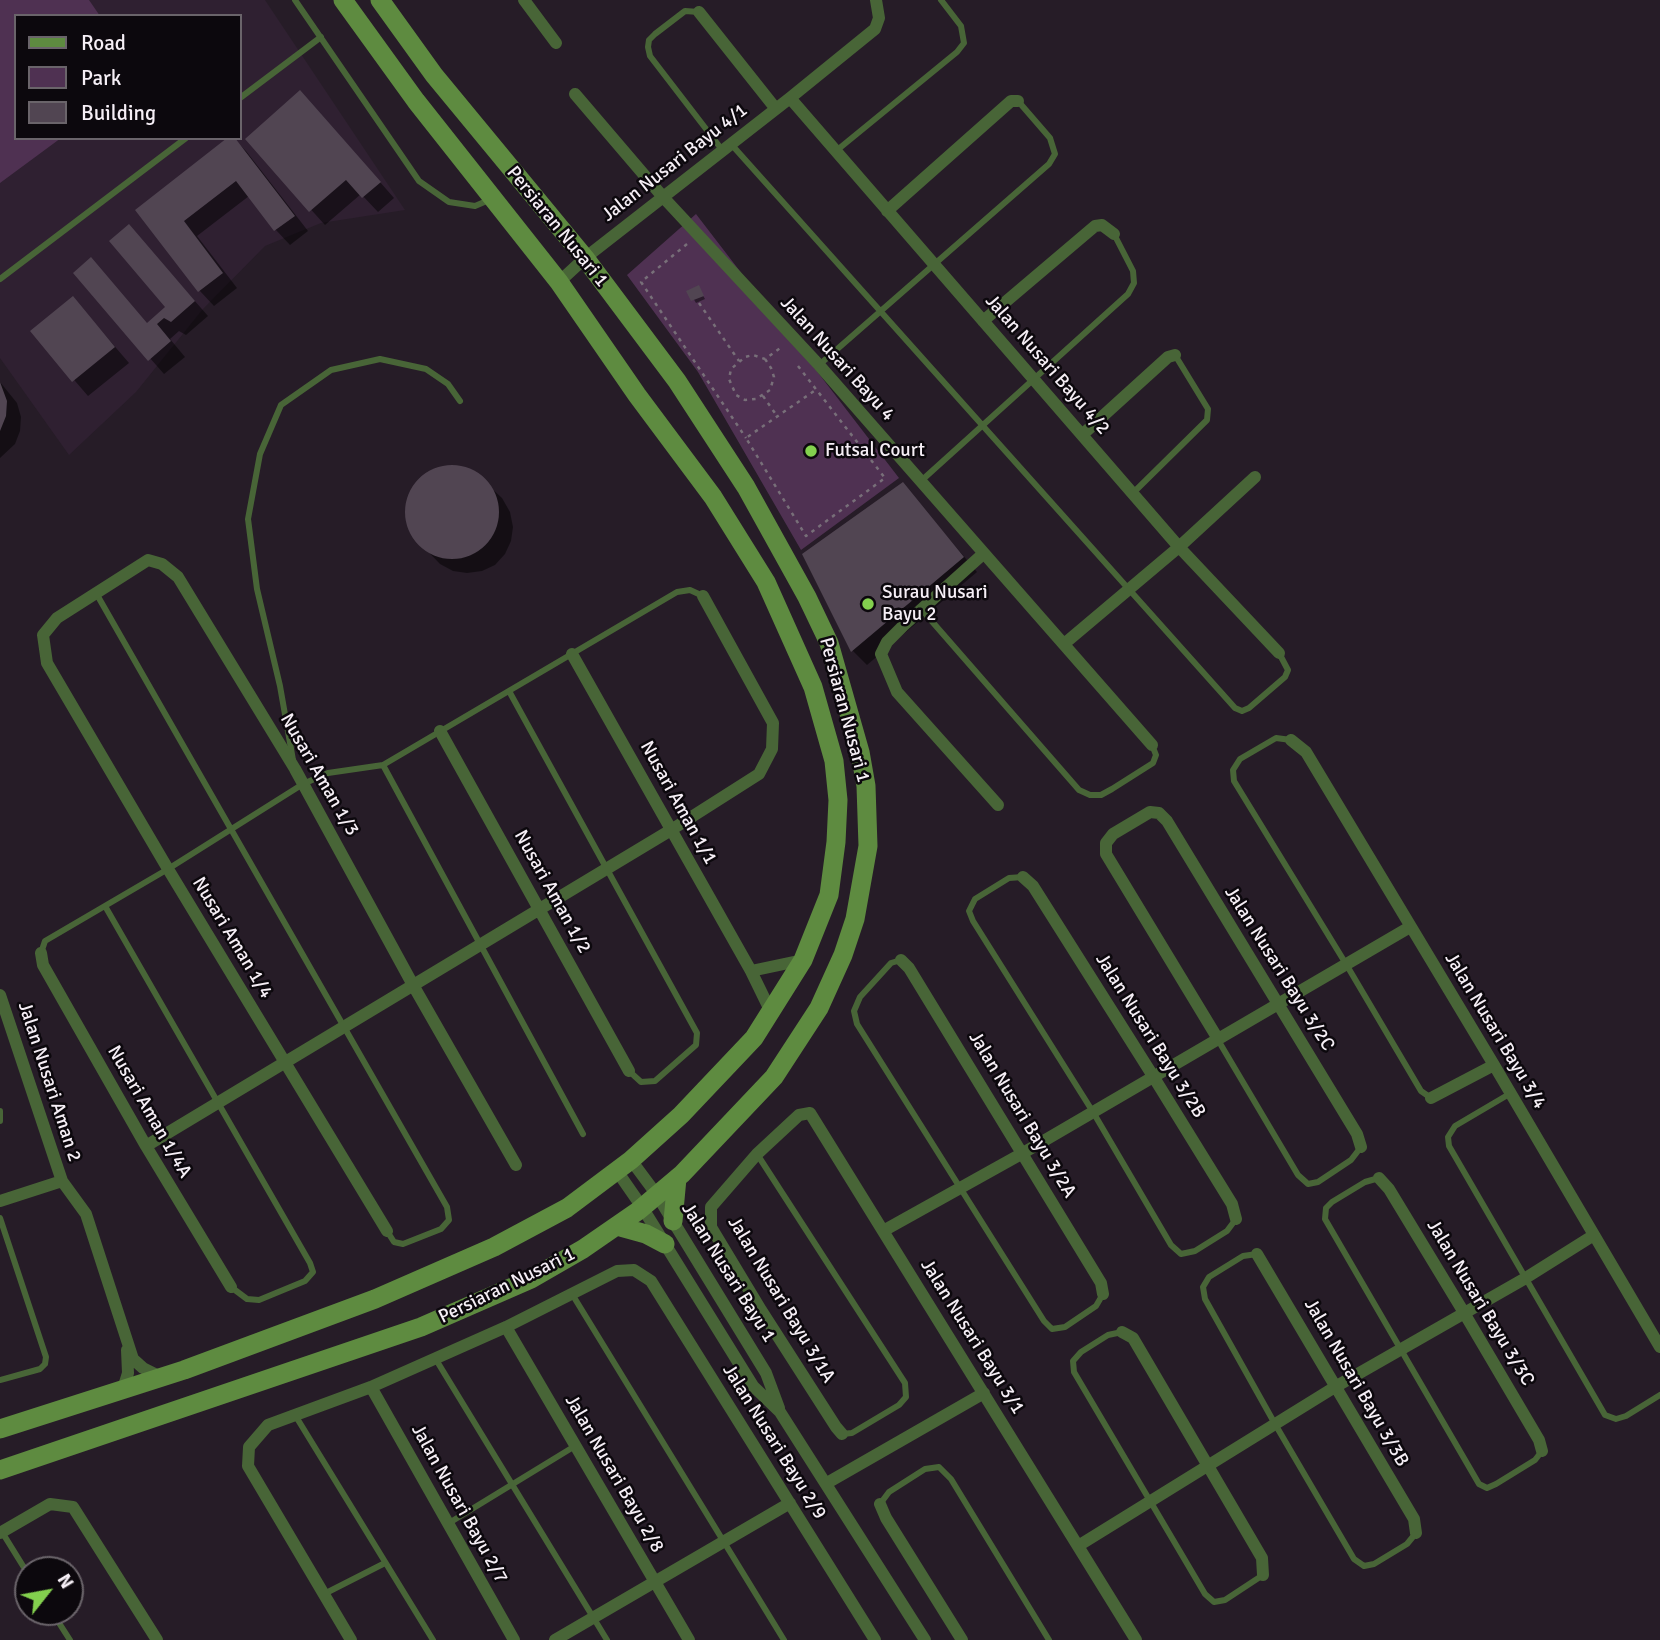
<!DOCTYPE html>
<style>
body{margin:0}
#map{position:relative;width:1660px;height:1640px;overflow:hidden;background:#261c27;font-family:Signika,sans-serif}
canvas{display:block}
.legend{position:absolute;left:14px;top:14px;width:228px;height:126px;box-sizing:border-box;background:#0c080d;border:2px solid #6a646a;margin:0;padding:9px 12px;list-style:none;font-size:21px;color:#f6eff6}
.legend li{display:flex;align-items:center;gap:14px;height:35px}
.legend b{width:35px;border:2px solid #6a646a}
.north{position:absolute;left:14px;top:1556px;width:70px;height:70px;box-sizing:border-box;background:#0c080d;border:2px solid #6a646a;border-radius:50%;rotate:59deg;font-size:19px;font-weight:700;line-height:28px;text-align:center;color:#f6eff6}
.north::after{content:'';display:block;margin:auto;width:24px;height:32px;background:#83d04e;clip-path:polygon(50% 0,100% 100%,50% 72%,0 100%)}
</style>
<div id="map">
<canvas width="1660" height="1640"></canvas>
<ul class="legend">
<li><b style="height:9px;background:#5e8b40"></b>Road</li>
<li><b style="height:19px;background:#4f3152"></b>Park</li>
<li><b style="height:19px;background:#514552"></b>Building</li>
</ul>
<div class="north">N</div>
</div>
<script>
const c = document.querySelector('canvas').getContext('2d');
c.lineJoin = 'round';
function paint(path, color) { c.fillStyle = color; c.fill(path, 'evenodd'); }
const shape = rows => new Path2D(rows.map(r => 'M' + r).join(''));
function strokePath(path, color, width, dash) { c.strokeStyle = color; c.lineWidth = width; c.lineCap = dash ? 'butt' : 'round'; c.setLineDash(dash || []); c.stroke(path); }
function label(font, color, halo, rows, align = 'center') {
  c.font = font + ' Signika,sans-serif'; c.lineWidth = 5; c.setLineDash([]); c.textBaseline = 'middle'; c.strokeStyle = halo; c.fillStyle = color; for (const [text, x, y, turn = 0] of rows) {
    c.save(); c.translate(x, y); c.rotate((+turn || 0) * Math.PI / 180); c.textAlign = isNaN(turn) ? turn : align; if (halo) c.strokeText(text, 0, 0); c.fillText(text, 0, 0); c.restore();
  }
}
const built = shape([
 [0,0,265,0,405,210,321,223,265,246,203,309,136,392,69,455,0,358],
 [16,16,240,16,240,138,16,138]
]);
const green = shape([
 [0,0,89,0,100,16,16,16,16,138,61,138,0,183],
 [696,214,899,478,801,550,698,372,627,275]
]);
const shadow = shape([
 [314,107,394,198,378,212,361,194,325,225,247,139],
 [233,138,246,151,308,231,290,245,276,230,249,196,197,236,237,288,214,306,200,291,137,210],
 [129,226,208,316,186,335,179,331,170,339,185,357,164,374,75,273,148,325,168,308],
 [698,287,705,299,696,303,689,291],
 [73,298,129,363,88,396,32,331],
 [0,382,17,403,21,417,20,431,15,444,0,458],
 [444,467,459,467,474,472,502,498,510,512,513,527,511,541,505,554,495,565,482,571,467,573,453,571,440,564,415,538,408,525,406,510,409,496,417,482,429,472],
 [903,484,977,572,867,665,853,651,804,554]
]);
const building = shape([
 [300,90,381,182,362,198,346,180,309,212,245,139],
 [227,138,235,138,295,216,274,231,236,181,184,221,223,273,198,292,135,210],
 [129,224,195,301,171,322,164,318,157,324,171,341,148,361,73,273,91,257,147,323,165,307,109,241],
 [699,285,704,296,691,301,686,291],
 [73,296,115,347,72,382,30,331],
 [0,382,7,401,6,416,0,431],
 '405 512a47 47 0 1 1 94 0a47 47 0 1 1-94 0Z',
 [903,482,964,557,851,652,802,554]
]);
const path = shape([
 [687,244,641,282,746,438],
 [699,303,739,361],
 [765,359,771,368,774,377,770,390,756,399,745,400,736,395,729,379,731,369,745,357,753,355,765,359,783,346],
 [798,366,885,478,806,536,746,438,817,389],
 [763,396,777,416]
]);
const service = shape([
 [295,0,419,181,449,202,475,206,489,200],
 [699,12,685,11,655,34,649,40,648,47,650,56,723,151],
 [240,98,321,37],
 [731,144,1235,708,1242,711,1249,708,1285,677,1288,670,1279,653],
 [836,151,957,52,964,43,961,26,941,0],
 [0,279,186,138],
 [819,365,1049,164,1055,154,1050,138,1018,101],
 [921,481,1128,294,1134,283,1133,271,1114,234],
 [1133,493,1207,420,1208,409,1175,355],
 [96,593,447,1207,449,1220,441,1229,403,1244,394,1242,387,1231],
 [922,610,1079,790,1090,795,1101,795,1112,789,1153,763,1156,755,1152,745],
 [509,691,697,1033,696,1045,655,1081,641,1082,629,1071],
 [1291,740,1276,738,1240,759,1233,770,1234,781,1346,964,1421,1091,1431,1098],
 [293,760,280,686,257,589,248,519,260,454,281,405,331,370,380,359,426,369,448,384,460,401],
 [383,765,583,1134],
 [1023,877,1009,878,975,899,969,911,973,921,1093,1112,1171,1245,1181,1254,1195,1251,1227,1231,1236,1219],
 [105,906,310,1263,313,1272,305,1281,259,1300,247,1299,231,1287],
 [41,953,45,941,168,869,303,784,328,773,383,765,677,592,690,590,703,596],
 [901,960,891,963,860,997,854,1011,857,1024,1044,1321,1052,1329,1065,1327,1096,1306,1103,1294],
 [1218,1040,1298,1175,1308,1184,1318,1182,1351,1160,1361,1147],
 [1511,1093,1455,1126,1448,1137,1449,1146,1605,1415,1616,1419,1626,1416,1660,1395],
 [0,1111,0,1121],
 [757,1154,905,1383,906,1397,899,1405,852,1433,842,1434],
 [1379,1178,1365,1182,1332,1202,1326,1208,1325,1219,1479,1484,1487,1488,1496,1484,1535,1460,1542,1451],
 [0,1218,46,1357,45,1364,40,1369,0,1380],
 [1257,1254,1243,1256,1209,1277,1203,1287,1205,1299,1275,1424,1354,1559,1364,1566,1374,1564,1407,1544,1416,1533],
 [572,1294,784,1640],
 [1122,1332,1108,1335,1081,1352,1073,1361,1074,1372,1205,1594,1214,1602,1225,1600,1263,1575],
 [435,1358,607,1640],
 [295,1415,433,1640],
 [880,1504,889,1492,925,1469,939,1467,951,1479,1049,1640],
 [449,1523,575,1446],
 [2,1532,28,1574],
 [324,1594,385,1563],
 [52,1612,70,1640]
]);
const minor = shape([
 [524,0,556,43],
 [699,12,776,109],
 [575,94,663,197,819,365,1152,745],
 [790,98,1179,547,1279,653],
 [887,211,1011,101,1018,101],
 [559,282,585,258,790,98,875,29,879,18,876,0],
 [983,321,1095,226,1102,225,1114,234],
 [1082,435,1168,357,1175,355],
 [983,554,904,625,887,642,881,654,897,692,998,805],
 [1064,644,1179,547,1255,477],
 [572,654,751,971,771,1012],
 [440,731,629,1071],
 [1291,740,1306,752,1494,1065,1660,1347],
 [1023,877,1033,886,1153,1076,1232,1204,1236,1219],
 [41,953,43,965,146,1146,231,1287],
 [901,960,909,968,1101,1283,1103,1294],
 [751,971,803,960],
 [0,995,62,1181,86,1214,133,1359,143,1368,161,1377],
 [1218,1039,1106,854,1106,843,1113,834,1150,812,1159,813,1167,821,1357,1134,1361,1147],
 [1431,1098,1494,1065],
 [146,1146,671,830,759,774,772,749,773,723,703,596],
 [631,1160,657,1195,766,1373,779,1408],
 [617,1171,642,1207,753,1386,780,1412,925,1640],
 [1379,1178,1389,1189,1463,1311,1539,1440,1542,1451],
 [0,1201,62,1181],
 [387,1231,168,869,47,663,43,635,57,618,148,560,162,564,178,577,295,769,413,985,516,1165],
 [883,1231,1023,1153,1410,927],
 [1257,1254,1414,1519,1416,1533],
 [506,1327,689,1640],
 [1122,1332,1133,1338,1262,1558,1263,1575],
 [371,1387,514,1640],
 [123,1389,128,1373,127,1350],
 [842,1434,836,1427,761,1310,711,1227,711,1207,757,1154,799,1115,810,1113,1136,1640],
 [827,1483,984,1393],
 [880,1504,886,1518,962,1640],
 [0,1533,50,1504,73,1507,157,1640],
 [1078,1546,1335,1387,1524,1279,1594,1235],
 [351,1640,248,1466,249,1447,268,1425,371,1387,506,1327,617,1271,634,1270,651,1281,875,1640],
 [555,1640,790,1503]
]);
const secondary = shape([
 [673,1221,677,1178],
 [617,1226,646,1234,665,1244],
 [0,1429,184,1370,375,1299,494,1247,567,1208,631,1160,681,1115,754,1038,803,960,829,895,836,842,838,800,834,761,813,687,766,582,713,497,637,395,559,282,416,101,343,0],
 [0,1470,421,1327,531,1279,583,1249,638,1211,682,1174,774,1077,819,1008,843,955,855,919,868,846,866,786,860,752,829,643,807,597,746,487,677,381,585,258,434,75,380,0]
]);
const markers = [
 [811,451,7,"#83d04e"],
 [868,604,7,"#83d04e"]
];
const streetNames = [
 ["Jalan Nusari Bayu 4/1",675,163,-38],
 ["Persiaran Nusari 1",557,227,51],
 ["Jalan Nusari Bayu 4",837,359,48],
 ["Jalan Nusari Bayu 4/2",1047,365,49],
 ["Persiaran Nusari 1",844,710,75],
 ["Nusari Aman 1/3",319,775,60],
 ["Nusari Aman 1/1",678,803,61],
 ["Nusari Aman 1/2",552,892,61],
 ["Nusari Aman 1/4",232,938,59],
 ["Jalan Nusari Bayu 3/2C",1279,969,58],
 ["Jalan Nusari Bayu 3/4",1495,1031,59],
 ["Jalan Nusari Bayu 3/2B",1150,1036,58],
 ["Jalan Nusari Aman 2",49,1082,72],
 ["Nusari Aman 1/4A",149,1112,60],
 ["Jalan Nusari Bayu 3/2A",1022,1115,59],
 ["Jalan Nusari Bayu 1",728,1273,58],
 ["Persiaran Nusari 1",507,1286,-26],
 ["Jalan Nusari Bayu 3/1A",781,1300,59],
 ["Jalan Nusari Bayu 3/3C",1480,1303,59],
 ["Jalan Nusari Bayu 3/1",972,1337,58],
 ["Jalan Nusari Bayu 3/3B",1356,1383,60],
 ["Jalan Nusari Bayu 2/9",774,1442,58],
 ["Jalan Nusari Bayu 2/8",614,1474,60],
 ["Jalan Nusari Bayu 2/7",459,1504,61]
];
const poiNames = [
 ["Futsal Court",825,451],
 ["Surau Nusari",882,593],
 ["Bayu 2",882,615]
];
paint(built, '#2f2031');
paint(green, '#4f3152');
paint(shadow, '#0007');
paint(building, '#514552');
strokePath(path, '#786f79', 2.5, [3.5, 5]);
strokePath(service, '#486537', 6);
strokePath(minor, '#486537', 12);
strokePath(secondary, '#5e8b40', 19);
for (const [x, y, r, color] of markers) { const dot = new Path2D(); dot.arc(x, y, r, 0, 2 * Math.PI); c.fillStyle = color; c.fill(dot); strokePath(dot, '#0c080d', 2.5); }
label('19px', '#f6eff6', '#0c080d', streetNames);
label('19px', '#f6eff6', '#0c080d', poiNames, 'left');
</script>
